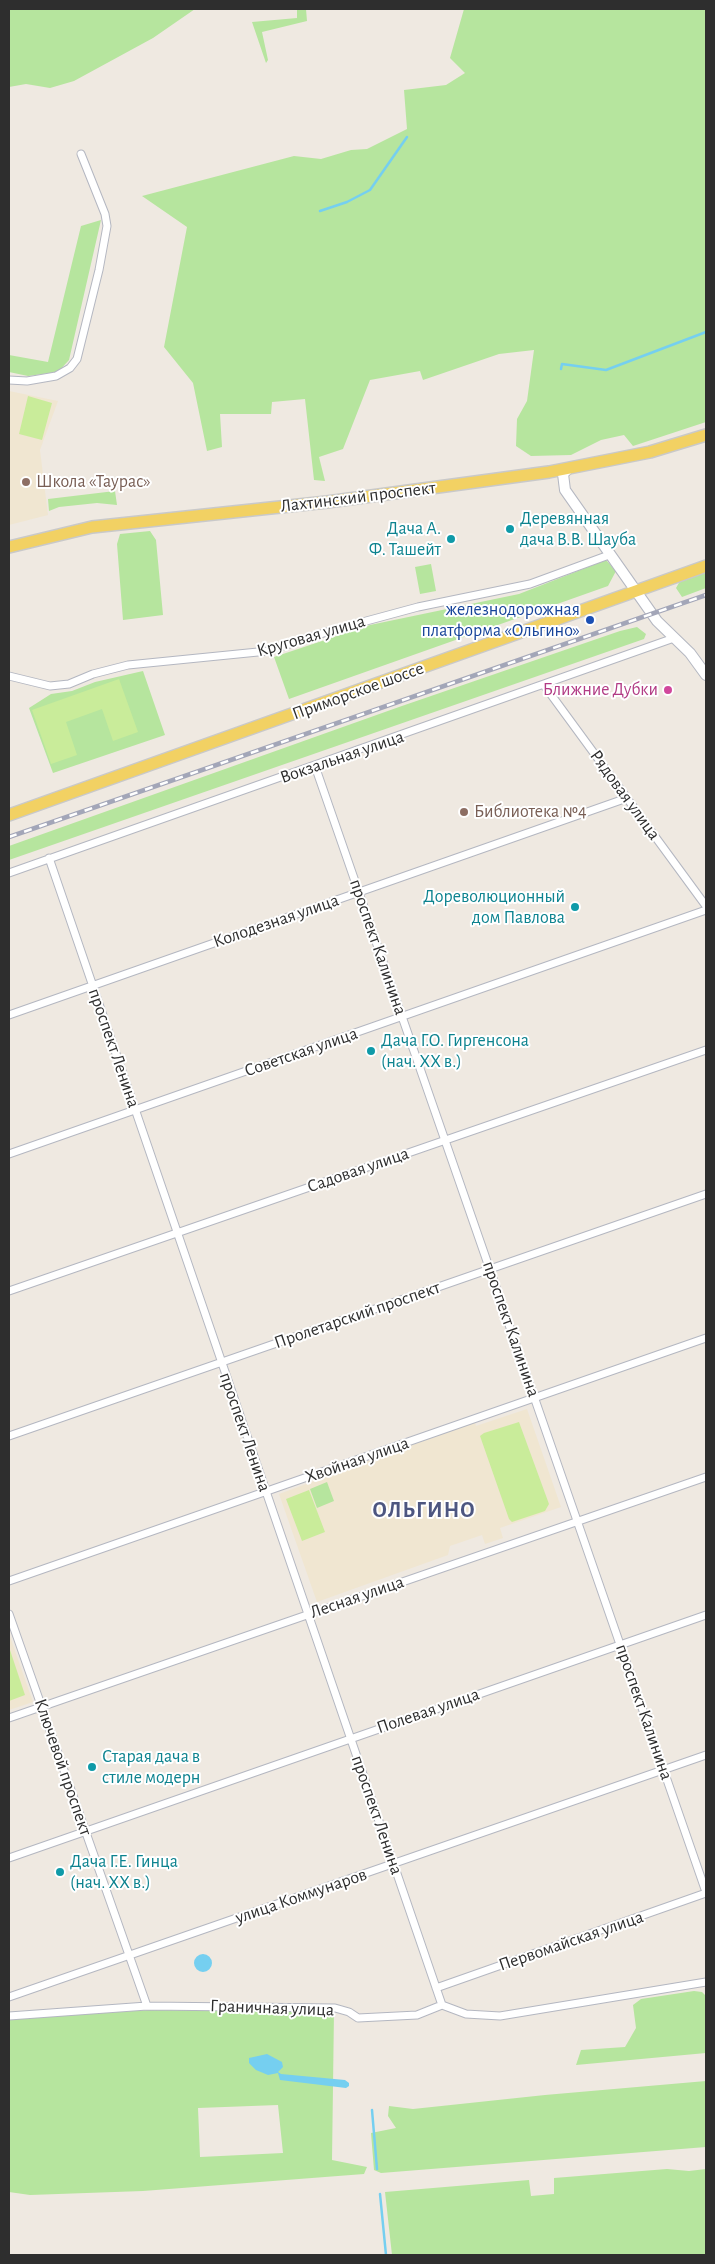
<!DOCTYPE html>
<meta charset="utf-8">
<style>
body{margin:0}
#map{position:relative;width:715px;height:2264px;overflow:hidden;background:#efe9e1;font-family:"Alegreya Sans",sans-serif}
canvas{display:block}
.frame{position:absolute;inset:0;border:10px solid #2e2e2e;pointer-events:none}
</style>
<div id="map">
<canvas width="715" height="2264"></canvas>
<div class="frame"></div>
</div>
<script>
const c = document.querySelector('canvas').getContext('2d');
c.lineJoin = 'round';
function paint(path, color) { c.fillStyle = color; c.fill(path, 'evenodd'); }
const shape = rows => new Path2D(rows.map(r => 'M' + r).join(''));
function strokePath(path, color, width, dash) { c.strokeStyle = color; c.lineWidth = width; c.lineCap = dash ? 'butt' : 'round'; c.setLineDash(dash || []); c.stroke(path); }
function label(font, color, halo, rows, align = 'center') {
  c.font = font + ' "Alegreya Sans",sans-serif'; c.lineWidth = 4; c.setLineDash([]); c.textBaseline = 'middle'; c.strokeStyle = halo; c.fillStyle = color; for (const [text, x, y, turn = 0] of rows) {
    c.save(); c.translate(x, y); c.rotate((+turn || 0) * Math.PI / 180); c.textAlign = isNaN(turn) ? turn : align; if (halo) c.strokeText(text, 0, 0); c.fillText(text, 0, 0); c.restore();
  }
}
const education = shape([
 [9,391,58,401,40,450,48,515,9,525],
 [527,1409,561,1507,500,1528,503,1538,485,1544,482,1535,450,1546,448,1555,317,1602,279,1494,475,1422,476,1426],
 [9,1634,33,1702,9,1710]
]);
const green = shape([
 [9,9,195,9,153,38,74,81,50,88,26,84,9,87],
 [297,9,306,9,307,21,262,32,268,60,266,63,252,22,297,18],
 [464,9,706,9,706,422,633,446,624,435,601,440,571,455,531,456,516,446,517,419,527,401,534,350,499,354,423,380,420,371,370,380,343,449,319,457,325,481,314,480,305,399,272,402,271,414,220,414,222,447,207,451,193,383,164,347,187,227,142,196,294,156,321,159,351,150,367,149,407,129,404,90,446,85,465,73,450,58],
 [101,220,69,360,58,372,28,376,9,372,9,355,48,362,81,226],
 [115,491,117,505,97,503,59,507,49,511,48,499],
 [150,531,156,540,163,615,123,620,117,544,120,534],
 [606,560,616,571,608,586,289,699,274,657,370,625,519,594],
 [431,564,436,591,420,594,415,567],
 [706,570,706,588,682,597,676,588,680,581],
 [637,627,646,634,644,639,9,860,9,846,399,707,620,631],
 [143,671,165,735,53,773,29,708,51,694,72,691,95,682],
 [327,1482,334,1501,317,1508,310,1489],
 [694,1991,702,1992,706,1996,706,2053,576,2065,581,2050,625,2047,636,2028,633,2005,641,1999],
 [148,2010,334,2011,332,2160,367,2167,364,2174,143,2191,30,2195,9,2192,9,2019],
 [278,2105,283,2153,200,2157,198,2108],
 [706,2081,706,2147,381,2173,374,2170,371,2133,396,2128,388,2116,389,2106,413,2109,545,2095],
 [667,2169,689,2171,706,2169,706,2255,392,2255,385,2192,529,2180,531,2196,554,2194,554,2178]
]);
const pitch = shape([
 [28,396,52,403,42,440,19,434],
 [119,679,138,732,113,741,102,709,66,722,77,755,51,764,32,710],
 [519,1422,549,1504,545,1511,512,1522,509,1519,480,1436,484,1433],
 [309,1490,325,1532,302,1541,286,1499],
 [10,1650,25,1695,9,1701,9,1651]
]);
const water = shape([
 '194 1963a9 9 0 1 1 18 0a9 9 0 1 1-18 0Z',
 [267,2054,282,2062,283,2067,278,2072,281,2074,345,2080,349,2083,349,2086,346,2088,280,2080,278,2073,268,2075,256,2070,249,2063,249,2058]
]);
const stream = shape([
 [320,211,347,202,370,190,407,137],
 [561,369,562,364,606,370,706,332],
 [372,2110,377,2169],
 [380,2194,386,2255]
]);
const minor = shape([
 [9,380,27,381,56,376,70,368,77,359,99,270,107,226,105,214,81,154],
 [9,676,50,686,69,684,93,674,128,665,268,651,333,630,418,607,530,584,609,555],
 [544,685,706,906],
 [315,766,706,1892],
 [49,858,442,2005],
 [9,873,674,638],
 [9,1015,627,798],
 [9,1154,706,910],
 [9,1291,706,1050],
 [9,1436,706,1194],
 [9,1581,706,1338],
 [9,1614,147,2006],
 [9,1718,706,1477],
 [9,1858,706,1615],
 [436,1988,706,1893],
 [9,1997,706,1755],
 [9,2016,147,2006,335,2008,349,2012,358,2018,417,2015,442,2005,466,2014,500,2016,706,1982]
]);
const secondary = shape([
 [568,469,563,474,565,490,657,621,690,653,706,675]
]);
const primary = shape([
 [9,547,92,527,327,502,549,472,650,452,706,435],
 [9,815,706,566]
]);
const rail = shape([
 [9,837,706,595]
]);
const markers = [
 [26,482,5,"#8d6e63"],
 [510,529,5,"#0f9aa8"],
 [451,539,5,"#0f9aa8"],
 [590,620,5,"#1a4fb4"],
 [668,690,5,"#d1479c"],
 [464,812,5,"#8d6e63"],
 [575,907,5,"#0f9aa8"],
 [371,1051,5,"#0f9aa8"],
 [92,1767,5,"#0f9aa8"],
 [60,1872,5,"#0f9aa8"]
];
const educationNames = [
 ["Школа «Таурас»",36,482],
 ["Библиотека №4",474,812]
];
const streetNames = [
 ["Лахтинский проспект",358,497,-7],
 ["Круговая улица",311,636,-16],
 ["Приморское шоссе",358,691,-20],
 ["Вокзальная улица",342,757,-19],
 ["Рядовая улица",625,795,54],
 ["Колодезная улица",276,921,-19],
 ["проспект Калинина",378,947,71],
 ["проспект Ленина",114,1048,71],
 ["Советская улица",301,1052,-19],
 ["Садовая улица",358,1170,-19],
 ["Пролетарский проспект",357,1315,-19],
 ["проспект Калинина",511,1329,71],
 ["проспект Ленина",245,1432,71],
 ["Хвойная улица",357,1460,-19],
 ["Лесная улица",357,1597,-19],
 ["Полевая улица",428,1711,-19],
 ["проспект Калинина",644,1712,71],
 ["Ключевой проспект",63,1767,71],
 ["проспект Ленина",377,1815,71],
 ["улица Коммунаров",301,1896,-19],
 ["Первомайская улица",571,1941,-19],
 ["Граничная улица",272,2008,2]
];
const cultureNames = [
 ["Деревянная",520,519],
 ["дача В.В. Шауба",520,540],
 ["Дача А.",441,529,"right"],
 ["Ф. Ташейт",441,550,"right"],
 ["Дореволюционный",565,897,"right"],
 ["дом Павлова",565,918,"right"],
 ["Дача Г.О. Гиргенсона",381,1041],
 ["(нач. XX в.)",381,1062],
 ["Старая дача в",102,1757],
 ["стиле модерн",102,1778],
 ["Дача Г.Е. Гинца",70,1862],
 ["(нач. XX в.)",70,1883]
];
const transitNames = [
 ["железнодорожная",580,610],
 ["платформа «Ольгино»",580,631]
];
const hotelNames = [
 ["Ближние Дубки",658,690]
];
const districtNames = [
 ["ОЛЬГИНО",424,1510]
];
paint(education, '#f0e6d1');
paint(green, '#b6e59e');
paint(pitch, '#c9ec9a');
paint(water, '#75cff0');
strokePath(stream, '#75cff0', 2.5);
strokePath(minor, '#b4b7c1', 9);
strokePath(secondary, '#b4b7c1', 12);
strokePath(primary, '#c9c9c9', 14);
strokePath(minor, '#fff', 7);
strokePath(secondary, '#fff', 10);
strokePath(primary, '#f2d163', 11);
strokePath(rail, '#a3a6b8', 4.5);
strokePath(rail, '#fff', 2.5, [8]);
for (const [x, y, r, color] of markers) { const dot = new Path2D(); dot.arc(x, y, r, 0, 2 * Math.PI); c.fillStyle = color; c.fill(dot); strokePath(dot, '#fff', 2); }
label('18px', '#785e54', '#fff', educationNames, 'left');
label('18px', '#2e2e2e', '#fff', streetNames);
label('18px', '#0d838f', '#fff', cultureNames, 'left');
label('18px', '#164399', '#fff', transitNames, 'right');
label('18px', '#b23c85', '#fff', hotelNames, 'right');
c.letterSpacing = '1px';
label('bold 22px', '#4d5680', '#fff', districtNames);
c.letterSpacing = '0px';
</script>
